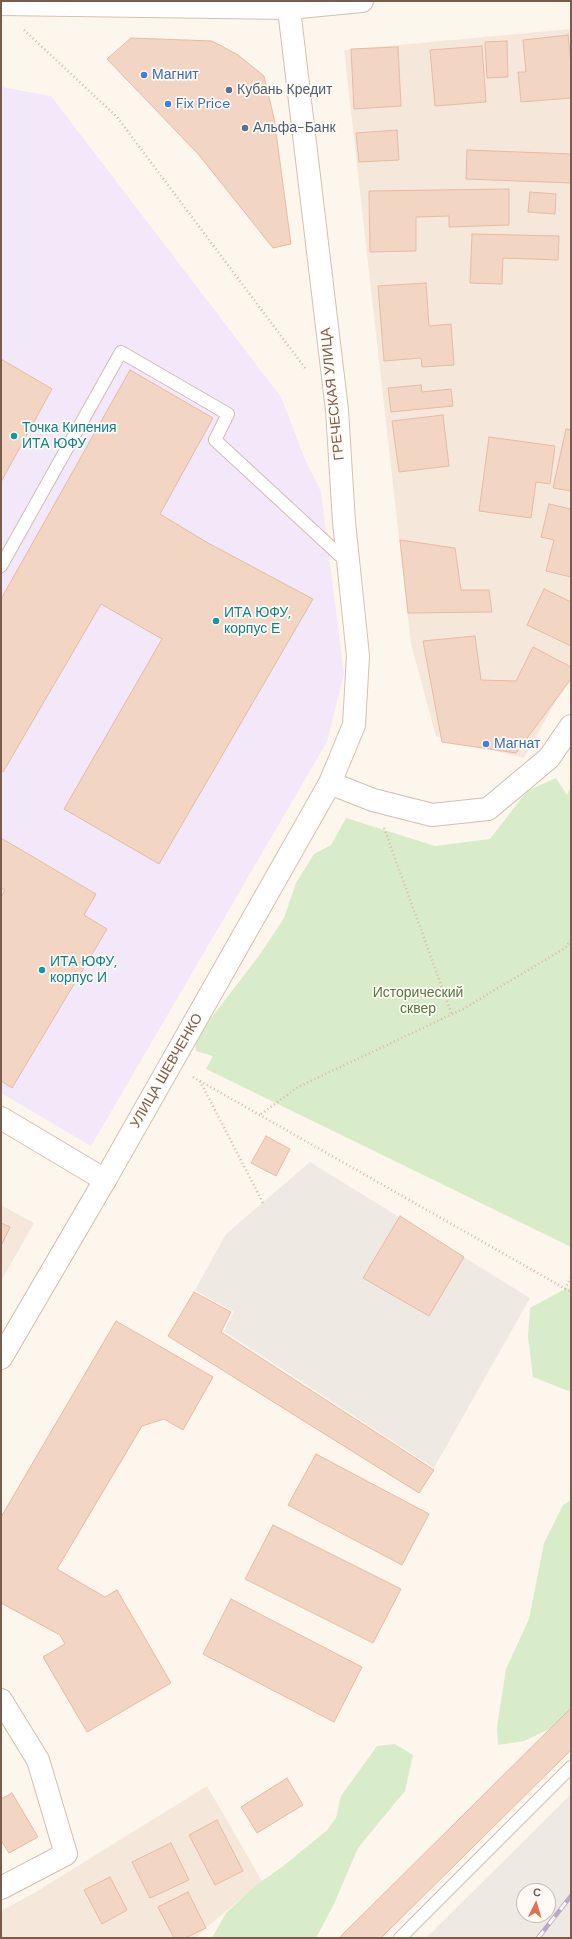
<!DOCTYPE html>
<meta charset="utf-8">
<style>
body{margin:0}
#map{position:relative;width:572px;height:1939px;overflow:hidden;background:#fdf6ec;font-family:"DM Sans",sans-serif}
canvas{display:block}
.frame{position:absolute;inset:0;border:2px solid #7a5c4d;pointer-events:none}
.north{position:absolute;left:516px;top:1883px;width:40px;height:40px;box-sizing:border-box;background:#fffaf3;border:1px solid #cabbb1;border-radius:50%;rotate:5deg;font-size:11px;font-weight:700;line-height:16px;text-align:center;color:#7a5c4d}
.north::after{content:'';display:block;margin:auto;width:14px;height:18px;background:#e76f51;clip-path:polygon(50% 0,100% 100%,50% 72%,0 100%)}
</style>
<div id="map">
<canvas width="572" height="1939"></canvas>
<div class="frame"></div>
<div class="north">С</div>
</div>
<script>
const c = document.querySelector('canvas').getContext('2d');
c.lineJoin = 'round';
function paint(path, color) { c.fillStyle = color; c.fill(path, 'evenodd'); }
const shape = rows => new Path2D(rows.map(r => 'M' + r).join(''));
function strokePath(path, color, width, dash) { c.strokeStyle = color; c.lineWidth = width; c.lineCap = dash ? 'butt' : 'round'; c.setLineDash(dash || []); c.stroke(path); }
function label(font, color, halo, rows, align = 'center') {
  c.font = font + ' "DM Sans",sans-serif'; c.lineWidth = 3.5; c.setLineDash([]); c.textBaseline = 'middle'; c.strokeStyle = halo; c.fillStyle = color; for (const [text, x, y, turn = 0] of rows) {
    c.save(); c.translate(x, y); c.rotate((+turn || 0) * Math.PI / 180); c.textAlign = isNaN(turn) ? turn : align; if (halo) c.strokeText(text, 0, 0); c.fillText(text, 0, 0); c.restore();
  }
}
const residential = shape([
 [571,29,571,674,524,758,436,736,411,644,344,50],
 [1,1205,34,1223,1,1281],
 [207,1786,262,1881,206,1928,196,1938,1,1938,1,1911,34,1893]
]);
const industrial = shape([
 [310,1162,530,1298,434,1468,224,1331,234,1312,195,1290,226,1234],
 [571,1794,571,1938,426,1938],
 [524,1891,548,1891,548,1915,524,1915]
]);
const education = shape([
 [1,87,51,96,281,397,305,459,321,492,344,674,327,742,91,1146,1,1093]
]);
const green = shape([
 [556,778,567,795,571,787,571,1247,206,1069,213,1056,196,1051,195,1039,261,953,284,918,296,883,314,854,331,845,346,818,435,846,490,839,527,791],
 [571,1288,571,1392,533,1377,528,1336,530,1308,565,1289],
 [571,1500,571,1719,524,1741,498,1745,497,1727,506,1669,529,1619,544,1543,563,1505],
 [395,1744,413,1755,405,1791,358,1848,334,1904,316,1938,212,1938,226,1913,256,1885,282,1867,326,1831,336,1818,341,1796,377,1746]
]);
const building = shape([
 [568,35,571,64,571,98,521,102,518,72,526,72,523,40,568,35],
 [131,38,212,41,238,55,264,76,274,118,291,244,273,248,199,155,107,59,131,38],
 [507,41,508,77,487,78,485,42,507,41],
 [482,46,486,102,435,106,430,50,482,46],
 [398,47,401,106,354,109,351,49,398,47],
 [397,130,399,160,359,162,356,133,397,130],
 [467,150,571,154,571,183,466,179,467,150],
 [509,189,509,225,449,227,449,216,416,217,416,251,370,252,369,191,509,189],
 [530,192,556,194,555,214,528,212,530,192],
 [472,234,559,236,558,260,503,258,502,284,470,283,472,234],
 [426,283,429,326,451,324,454,365,422,367,421,358,384,361,378,286,426,283],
 [1,359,52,389,1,482,1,359],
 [130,370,213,418,160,514,208,543,313,599,159,864,64,809,162,639,101,604,3,772,1,771,1,599,130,370],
 [421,385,422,392,451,389,453,406,391,412,388,388,421,385],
 [443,415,449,466,399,472,392,421,443,415],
 [566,429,571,430,571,491,553,488,566,429],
 [489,437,555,446,550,484,536,482,531,518,479,511,489,437],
 [549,504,571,509,571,577,546,571,554,540,541,537,549,504],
 [400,540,455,548,461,590,489,590,492,612,408,613,400,540],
 [544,589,571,602,571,646,527,625,544,589],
 [475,636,481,680,516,681,533,647,571,667,571,679,516,753,442,742,423,641,475,636],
 [1,838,96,894,84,915,107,929,12,1088,1,1081,1,897,5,890,1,888,1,838],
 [266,1136,290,1149,276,1176,251,1163,266,1136],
 [400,1216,464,1257,429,1316,363,1278,400,1216],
 [1,1223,10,1227,1,1246,1,1223],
 [194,1292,231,1312,221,1332,434,1470,419,1493,168,1336,194,1292],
 [116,1321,213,1377,183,1430,164,1419,142,1426,57,1569,105,1597,117,1590,171,1683,87,1732,43,1657,65,1644,60,1635,1,1603,1,1517,116,1321],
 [316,1454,429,1514,402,1565,288,1505,316,1454],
 [273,1525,401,1589,373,1643,245,1579,273,1525],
 [231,1599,362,1667,334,1722,203,1654,231,1599],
 [571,1708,571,1750,381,1938,339,1938,571,1708],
 [287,1778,303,1805,257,1833,241,1807,287,1778],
 [12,1793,38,1837,9,1853,1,1840,1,1799,12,1793],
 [217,1820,243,1871,215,1885,189,1835,217,1820],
 [171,1843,189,1880,150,1898,132,1862,171,1843],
 [110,1877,127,1910,102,1924,84,1890,110,1877],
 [188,1892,206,1928,185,1938,174,1938,158,1907,188,1892]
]);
const path = shape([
 [24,30,117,117,305,368],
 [384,828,452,1015],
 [193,1077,571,1292],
 [200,1081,263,1203],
 [261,1114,298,1087,463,1009,565,948,571,940],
 [565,1289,571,1277]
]);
const service = shape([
 [1,566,121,352,228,414,215,440,347,562],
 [400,1938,571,1767]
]);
const minor = shape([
 [289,8,362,1],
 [330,783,373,800,432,815,488,809,549,758,571,726],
 [1,1700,38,1760,66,1854,1,1888]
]);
const tertiary = shape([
 [1,1358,105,1180]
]);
const secondary = shape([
 [1,4,289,8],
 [1,1118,105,1180,330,783,354,725,358,656,344,522,337,410,288,1]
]);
const rail = shape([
 [538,1938,571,1896]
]);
const markers = [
 [144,75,4,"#3f7fe0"],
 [229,90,4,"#5c6f8a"],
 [168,104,4,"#3f7fe0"],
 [245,128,4,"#5c6f8a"],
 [14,436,4,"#0f9aa8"],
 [216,621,4,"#0f9aa8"],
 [486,744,4,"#3f7fe0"],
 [42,970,4,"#0f9aa8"]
];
const shopNames = [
 ["Магнит",152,75],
 ["Fix Price",176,104],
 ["Магнат",494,744]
];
const serviceNames = [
 ["Кубань Кредит",237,90],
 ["Альфа-Банк",253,128]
];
const streetNames = [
 ["ГРЕЧЕСКАЯ УЛИЦА",333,394,-96],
 ["УЛИЦА ШЕВЧЕНКО",167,1071,-60]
];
const cultureNames = [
 ["Точка Кипения",22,428],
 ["ИТА ЮФУ",22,444],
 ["ИТА ЮФУ,",224,613],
 ["корпус Е",224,629],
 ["ИТА ЮФУ,",50,962],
 ["корпус И",50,978]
];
const parkNames = [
 ["Исторический",418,993],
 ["сквер",418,1009]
];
paint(residential, '#f5e8da');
paint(industrial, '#efe9e4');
paint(education, '#f3e8fa');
paint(green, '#d8ecc9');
paint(building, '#f3d5c3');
strokePath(building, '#e6bba3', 1);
strokePath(service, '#d1beb0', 14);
strokePath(minor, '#d1beb0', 24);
strokePath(tertiary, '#d1beb0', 24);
strokePath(secondary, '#d6c0b0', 24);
strokePath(path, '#d9b8a5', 2.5, [1, 3]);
strokePath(service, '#fff', 12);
strokePath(minor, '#fff', 22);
strokePath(tertiary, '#fff', 22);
strokePath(secondary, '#fff', 22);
strokePath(rail, '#b9a8c9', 4.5);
strokePath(rail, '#fffaf3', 3, [9]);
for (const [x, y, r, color] of markers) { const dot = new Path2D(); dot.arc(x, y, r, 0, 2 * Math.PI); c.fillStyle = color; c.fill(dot); strokePath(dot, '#fffaf3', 1.5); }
label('14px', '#366cbe', '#fffaf3', shopNames, 'left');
label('14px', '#4e5e75', '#fffaf3', serviceNames, 'left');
label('14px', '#7a5c4d', '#fffaf3', streetNames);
label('14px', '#0d838f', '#fffaf3', cultureNames, 'left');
label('14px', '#537a41', '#fffaf3', parkNames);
</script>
